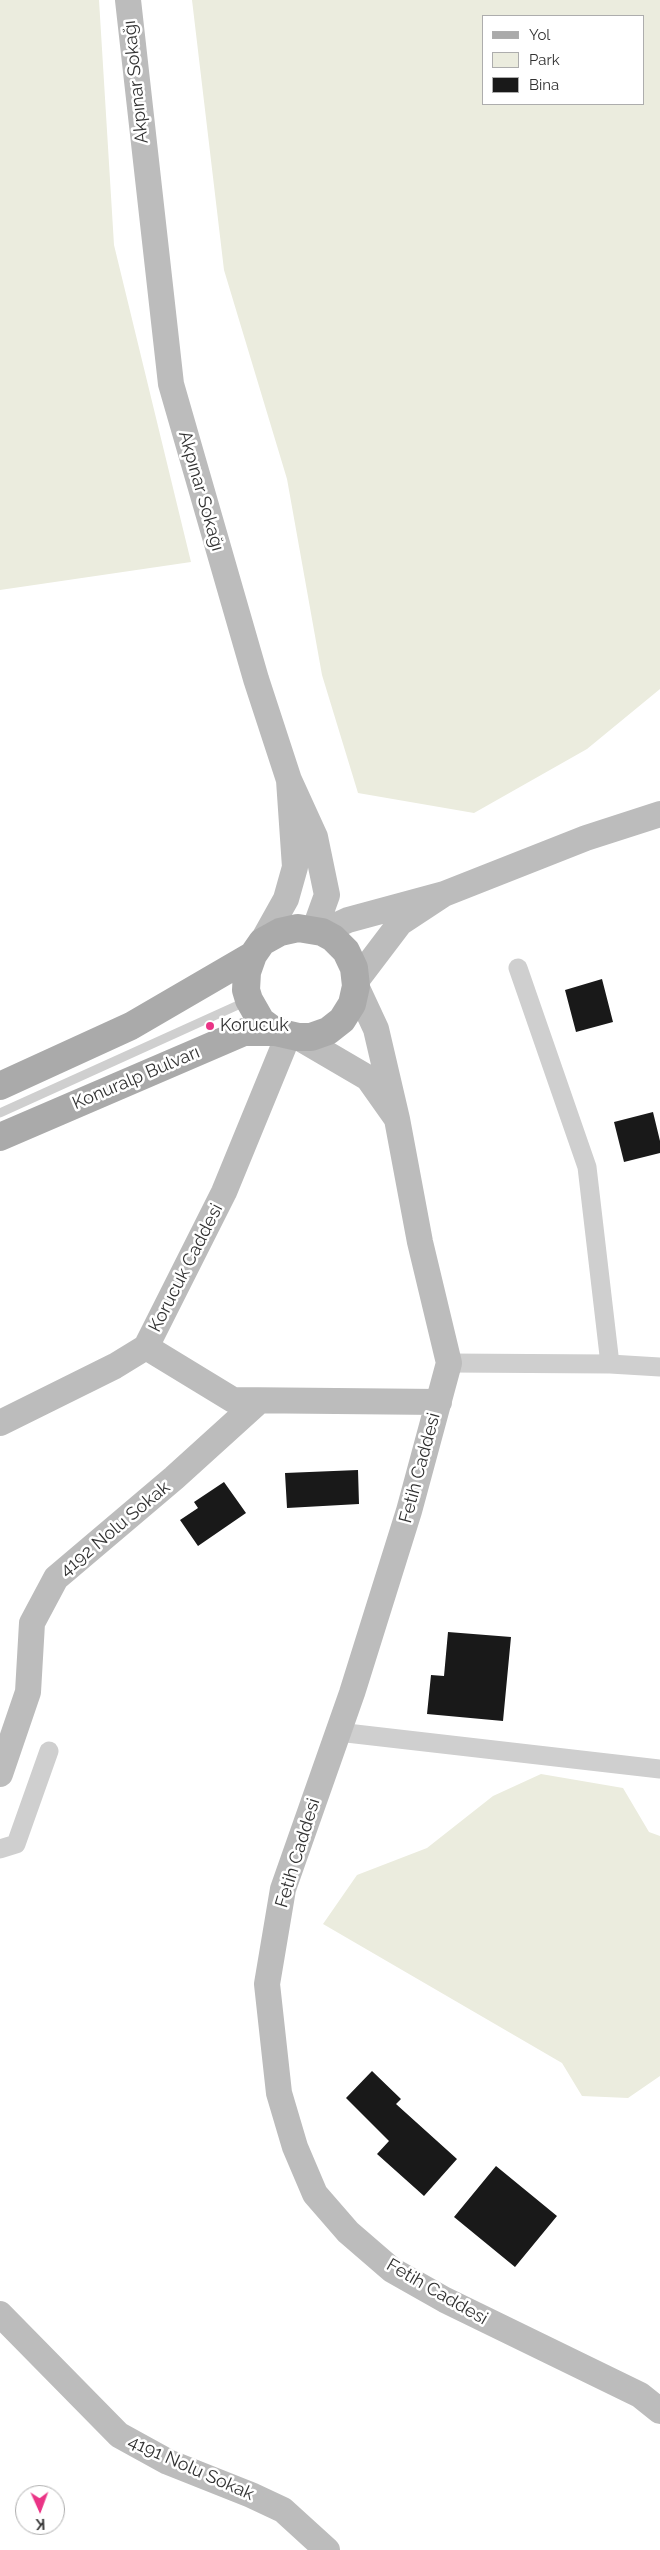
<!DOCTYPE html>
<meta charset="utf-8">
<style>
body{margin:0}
#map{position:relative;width:660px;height:2550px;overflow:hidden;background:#fff;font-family:Raleway,sans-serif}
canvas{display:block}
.legend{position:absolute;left:482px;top:15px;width:162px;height:90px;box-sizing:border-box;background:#fff;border:1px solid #adadad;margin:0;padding:6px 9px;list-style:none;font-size:15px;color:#323232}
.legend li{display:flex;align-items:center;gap:10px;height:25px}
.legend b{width:25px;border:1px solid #adadad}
.north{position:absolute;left:15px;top:2485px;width:50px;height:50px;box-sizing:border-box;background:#fff;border:1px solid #adadad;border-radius:50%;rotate:178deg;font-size:14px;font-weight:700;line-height:20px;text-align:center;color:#323232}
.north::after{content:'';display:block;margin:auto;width:18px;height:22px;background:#ea3486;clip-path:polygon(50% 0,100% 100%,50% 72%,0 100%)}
</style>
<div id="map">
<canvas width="660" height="2550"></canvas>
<ul class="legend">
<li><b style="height:6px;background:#aaa"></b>Yol</li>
<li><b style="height:14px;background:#ebecde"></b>Park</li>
<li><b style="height:14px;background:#191919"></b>Bina</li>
</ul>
<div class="north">K</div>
</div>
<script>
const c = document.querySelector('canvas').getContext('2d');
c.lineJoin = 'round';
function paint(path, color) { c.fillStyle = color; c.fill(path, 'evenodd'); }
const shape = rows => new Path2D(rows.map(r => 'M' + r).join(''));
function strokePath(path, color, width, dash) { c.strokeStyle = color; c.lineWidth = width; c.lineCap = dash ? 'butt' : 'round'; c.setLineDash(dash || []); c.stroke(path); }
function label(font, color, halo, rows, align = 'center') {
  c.font = font + ' Raleway,sans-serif'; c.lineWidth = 5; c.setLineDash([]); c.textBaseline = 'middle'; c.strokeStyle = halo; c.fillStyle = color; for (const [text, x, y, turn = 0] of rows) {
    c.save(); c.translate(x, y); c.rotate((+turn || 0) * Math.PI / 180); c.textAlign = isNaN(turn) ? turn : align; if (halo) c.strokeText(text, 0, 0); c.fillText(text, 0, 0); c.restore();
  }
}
const green = shape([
 [0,0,99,0,114,245,191,562,0,590],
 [192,0,660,0,660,689,587,749,474,813,358,793,322,675,287,479,224,270],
 [644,16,644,104,484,104,484,16],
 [541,1774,623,1788,649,1832,660,1836,660,2076,628,2098,582,2096,562,2063,323,1924,357,1875,427,1848,493,1796]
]);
const building = shape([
 [602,979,613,1022,576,1032,565,990],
 [653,1112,660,1141,660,1153,624,1162,614,1122],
 [358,1470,359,1504,287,1508,285,1473],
 [224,1482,246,1513,198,1546,180,1520,198,1508,194,1502],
 [448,1632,511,1637,503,1721,427,1714,431,1675,444,1676],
 [372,2071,401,2099,396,2104,457,2159,424,2196,377,2154,389,2141,346,2098],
 [496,2166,557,2216,515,2267,454,2217]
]);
const lane = shape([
 [0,1113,247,1001]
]);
const street = shape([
 [518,968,587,1167,610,1364],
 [449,1363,610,1364,660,1367],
 [338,1732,660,1769],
 [0,1849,16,1844,49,1751]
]);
const secondary = shape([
 [128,0,171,384,256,679,289,780],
 [444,894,586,838,660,814],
 [322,932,348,920,444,894,400,923,356,981],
 [262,942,286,899,295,867,289,780,315,837,327,895,314,931],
 [298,1037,368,1078,397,1119,376,1029,356,986],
 [397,1119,420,1242,449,1363,409,1511,352,1693,283,1889,267,1984,279,2093,295,2147,315,2194,348,2232,392,2270,445,2300,640,2395,660,2411],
 [146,1347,233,1400,439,1402],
 [0,1423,115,1366,146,1347,224,1192,288,1036],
 [0,1774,28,1692,32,1623,56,1578,174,1478,259,1401],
 [0,2314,119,2435,168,2462,251,2495,283,2510,327,2550]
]);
const primary = shape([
 [0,1086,131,1026,253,955],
 [0,1137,244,1032,276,1032,298,1037,311,1037,328,1031,342,1020,352,1004,356,986,354,968,346,951,333,938,322,932,298,928,280,932,262,942,253,955,247,972,246,990,249,1000,261,1021,276,1032]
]);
const markers = [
 [210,1026,5,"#ea3486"]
];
const streetNames = [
 ["Akpınar Sokağı",136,82,-96],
 ["Akpınar Sokağı",201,491,74],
 ["Konuralp Bulvarı",136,1078,-23],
 ["Korucuk Caddesi",186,1268,-63],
 ["Fetih Caddesi",420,1468,-75],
 ["4192 Nolu Sokak",115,1529,-40],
 ["Fetih Caddesi",298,1853,-73],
 ["Fetih Caddesi",437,2292,30],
 ["4191 Nolu Sokak",191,2468,24]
];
const poiNames = [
 ["Korucuk",220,1026]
];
paint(green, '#ebecde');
paint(building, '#191919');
strokePath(lane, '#cfcfcf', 9);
strokePath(street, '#cfcfcf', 19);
strokePath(secondary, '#bcbcbc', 26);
strokePath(primary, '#aaa', 28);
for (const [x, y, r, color] of markers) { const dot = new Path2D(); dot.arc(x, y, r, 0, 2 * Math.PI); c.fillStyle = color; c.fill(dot); strokePath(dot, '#fff', 2); }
label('18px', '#323232', '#fff', streetNames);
label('18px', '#323232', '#fff', poiNames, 'left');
</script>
